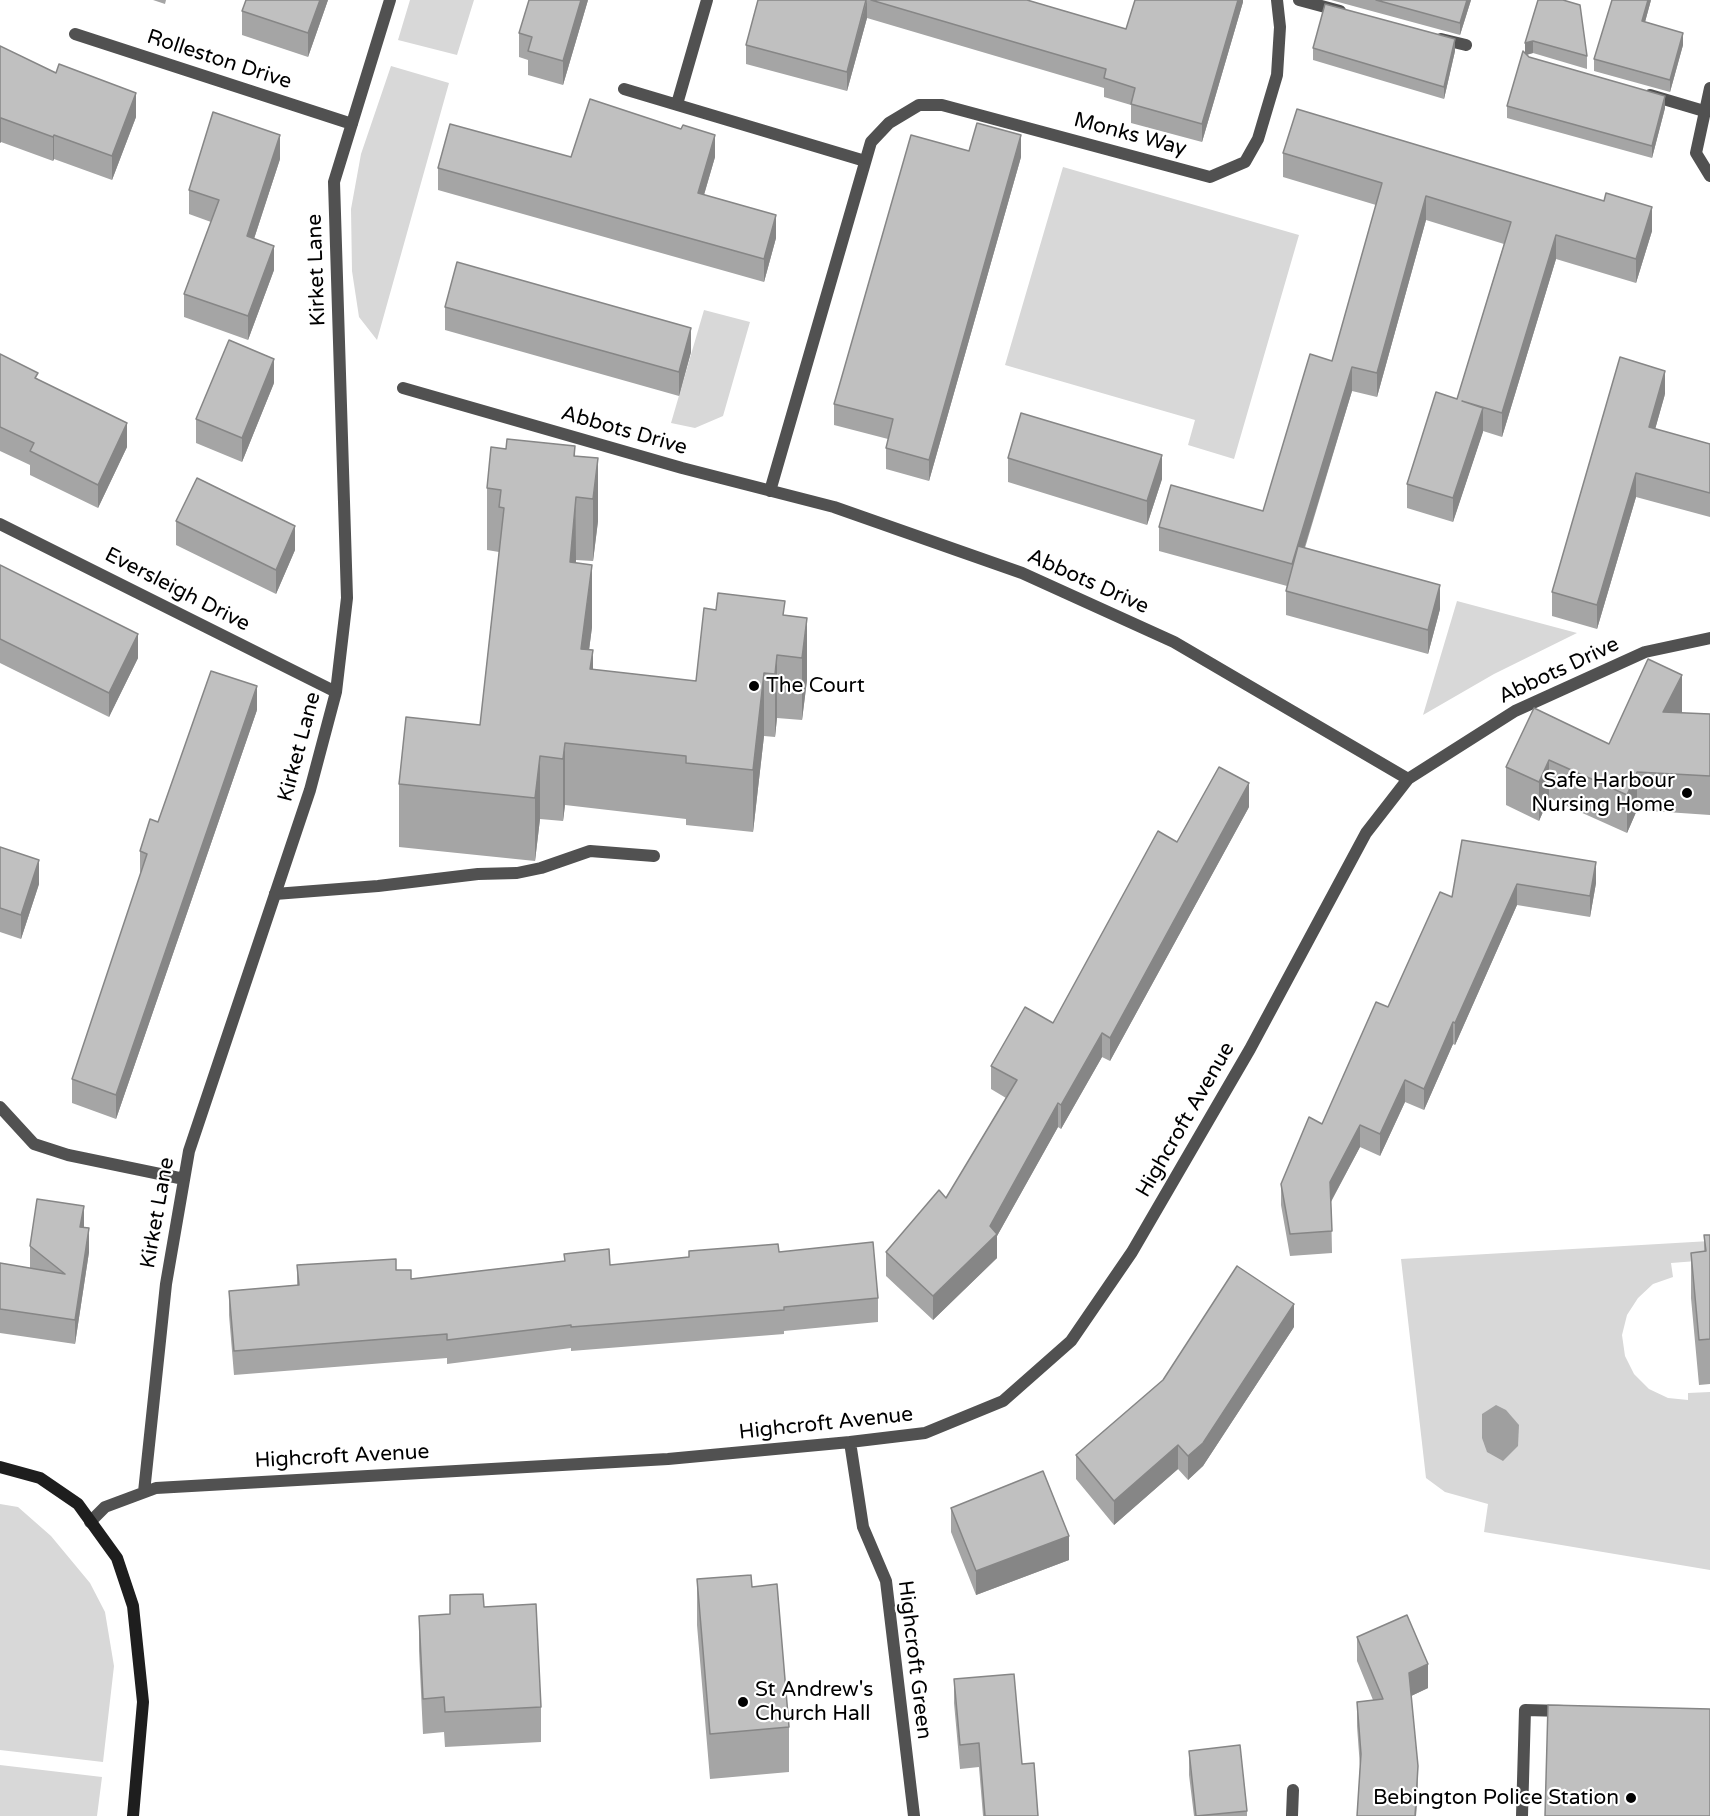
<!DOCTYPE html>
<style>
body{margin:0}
canvas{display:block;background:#fff}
</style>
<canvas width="1710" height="1816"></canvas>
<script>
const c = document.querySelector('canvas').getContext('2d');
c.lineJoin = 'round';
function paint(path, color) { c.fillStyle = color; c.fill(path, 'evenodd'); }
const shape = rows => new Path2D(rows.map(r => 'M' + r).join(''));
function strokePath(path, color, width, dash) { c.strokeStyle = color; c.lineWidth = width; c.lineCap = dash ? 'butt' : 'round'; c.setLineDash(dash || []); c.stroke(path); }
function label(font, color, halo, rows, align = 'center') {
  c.font = font + ' "Varela Round",sans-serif'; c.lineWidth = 4.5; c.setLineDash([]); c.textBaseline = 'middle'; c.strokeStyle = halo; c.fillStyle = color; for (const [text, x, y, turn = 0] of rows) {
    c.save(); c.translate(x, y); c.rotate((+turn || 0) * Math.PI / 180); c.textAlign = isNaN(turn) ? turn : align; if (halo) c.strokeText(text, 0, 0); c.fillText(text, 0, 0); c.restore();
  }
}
const green = shape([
 [410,0,474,0,457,55,398,40],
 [391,66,449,83,377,340,359,317,352,271,351,209,361,154],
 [1063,167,1299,235,1234,459,1188,445,1195,420,1005,365],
 [704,310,750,322,723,416,695,428,671,423],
 [1457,601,1577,633,1494,674,1423,715],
 [1710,1241,1710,1260,1671,1263,1673,1277,1653,1284,1638,1298,1627,1315,1622,1335,1625,1356,1634,1374,1649,1389,1668,1398,1688,1400,1688,1393,1710,1392,1710,1570,1484,1532,1488,1504,1445,1492,1426,1478,1401,1259],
 [0,1504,18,1507,51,1536,90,1583,105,1612,114,1666,103,1762,0,1750],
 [0,1765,102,1777,97,1816,0,1816]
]);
const water = shape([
 [1496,1405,1506,1410,1519,1425,1518,1446,1503,1461,1487,1452,1482,1438,1482,1414]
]);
const service = shape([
 [1299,0,1340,11],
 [1441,39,1466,45],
 [1650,95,1704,111],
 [275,894,378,886,478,874,517,873,541,868,590,851,654,856],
 [1522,1816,1525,1710,1564,1711]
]);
const minor = shape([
 [75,34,352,124],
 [1710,88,1696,153,1710,176],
 [624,89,865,161],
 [677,104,707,0],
 [403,388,682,468,834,507,1022,573,1174,642,1408,779,1515,711,1645,652,1710,638],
 [770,491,871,142,889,123,919,105,942,105,1210,177,1245,162,1258,139,1277,75,1280,27,1277,0],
 [0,524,336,692],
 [0,1107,34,1144,68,1155,184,1179],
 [850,1442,863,1527,886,1581,914,1816],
 [144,1492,166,1284,189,1151,310,790,336,692,347,598,334,182,390,0],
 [90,1522,105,1507,156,1488,668,1459,850,1442,925,1433,1003,1401,1071,1341,1132,1252,1250,1049,1366,833,1408,779],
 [1292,1816,1293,1790]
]);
const secondary = shape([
 [0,1467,40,1478,78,1504,117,1558,133,1606,143,1702,133,1816]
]);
const wall = shape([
 [153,0,166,0,165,4],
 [328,0,308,57,242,35,242,11],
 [588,0,563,85,528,75,528,60,519,57,519,33],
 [758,0,1027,0,1126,29,1243,0,1243,2,1202,142,1131,123,1131,105,1104,97,1104,88,867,18,847,91,746,64,746,45],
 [1331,0,1471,0,1460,35],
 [1538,0,1587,56,1587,69,1533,53,1527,55,1529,57,1665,108,1652,158,1507,118,1507,106,1525,54],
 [1651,0,1645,22,1683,45,1670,92,1594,71,1594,59],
 [0,46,136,117,112,180,54,159,53,161,1,142,0,143],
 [1313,48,1455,51,1444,99,1313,60],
 [969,151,1021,157,929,481,886,469,886,448,888,439,834,425,834,404],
 [1283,153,1652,231,1636,283,1556,259,1502,437,1483,431,1453,522,1407,508,1407,484,1457,399,1504,244,1426,220,1377,397,1352,391,1305,548,1440,609,1428,654,1286,615,1286,591,1287,586,1159,551,1159,527,1263,511,1332,361,1376,205,1283,177],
 [571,157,715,157,704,195,776,238,764,282,438,190,438,168],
 [280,159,254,239,274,270,248,340,184,317,184,294,211,222,189,214,189,190],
 [445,307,691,352,679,396,445,330],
 [0,354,38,379,127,447,98,508,30,475,30,465,0,451],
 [274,383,242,462,196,443,196,419],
 [1665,394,1655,429,1710,444,1710,517,1636,497,1597,629,1552,616,1552,592],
 [575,456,598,458,598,521,593,561,576,560,576,563,592,627,589,650,593,670,696,681,716,610,785,615,807,618,807,680,802,720,777,718,775,737,764,736,753,832,686,825,686,819,565,805,563,821,540,819,535,861,399,847,399,784,480,725,499,552,487,550,487,488],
 [1008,458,1162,479,1147,525,1008,482],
 [176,521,295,550,276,594,176,545],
 [0,565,138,658,109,717,0,663],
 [257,710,116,1119,72,1103,72,1079,140,875,140,851,158,822],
 [1682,713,1710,714,1710,815,1637,810,1627,833,1549,798,1539,821,1506,805,1506,767,1609,744],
 [1249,807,1110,1061,1102,1057,1061,1129,1058,1127,997,1236,997,1258,933,1320,886,1276,886,1252,946,1198,1006,1098,991,1089,991,1066,1053,1023,1177,842],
 [1462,840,1596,883,1590,917,1517,905,1455,1045,1453,1044,1424,1110,1405,1102,1380,1156,1360,1147,1331,1202,1332,1253,1290,1256,1281,1205,1281,1184,1322,1124,1452,897],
 [0,847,39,884,21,939,0,932],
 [84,1227,89,1252,75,1344,0,1333,0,1263,30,1268,30,1246],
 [1704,1235,1710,1235,1710,1384,1699,1385,1691,1298,1691,1253,1704,1252],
 [779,1252,878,1298,878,1322,784,1331,784,1334,571,1351,571,1348,447,1364,447,1358,234,1375,229,1315,229,1291,297,1285,297,1265,396,1270,411,1279,564,1261,564,1254,610,1265],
 [1294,1327,1203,1466,1188,1480,1178,1469,1114,1525,1076,1479,1076,1455],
 [951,1508,1069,1560,976,1595,951,1532],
 [697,1579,752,1587,789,1727,789,1772,710,1779,697,1625],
 [484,1607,541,1707,541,1742,445,1747,444,1732,423,1734,419,1651,419,1616,450,1614],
 [1357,1637,1428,1688,1411,1696,1418,1790,1416,1816,1357,1816,1360,1767,1357,1726,1357,1702,1373,1700,1357,1661],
 [954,1679,1022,1764,1038,1816,983,1816,979,1767,960,1769,954,1703],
 [1189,1751,1247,1811,1247,1816,1194,1816,1189,1775]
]);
const shadedWall = shape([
 [320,0,328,0,308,57,308,33],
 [581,0,588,0,563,85,563,61],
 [867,0,867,18,847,91,847,72],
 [1238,0,1243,0,1243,2,1202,142,1202,124],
 [1467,0,1471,0,1460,35,1460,23],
 [1648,0,1651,0,1642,33,1642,21],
 [1683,33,1683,45,1670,92,1670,80],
 [1455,39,1455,51,1444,99,1444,87],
 [1533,41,1533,53,1525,55,1525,43],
 [136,93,136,117,112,180,112,156],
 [1665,96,1665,108,1652,158,1652,146],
 [1,118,1,142,0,143,0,119],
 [54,135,54,159,53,161,53,137],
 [280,135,280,159,247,260,247,236],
 [715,135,715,157,698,215,698,193],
 [1021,135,1021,157,929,481,929,460],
 [1426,196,1426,220,1377,397,1377,373],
 [1652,207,1652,231,1636,283,1636,259],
 [776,215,776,238,764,282,764,259],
 [1556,235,1556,259,1502,437,1502,413],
 [274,246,274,270,248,340,248,316],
 [691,328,691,352,679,396,679,372],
 [274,359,274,383,242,462,242,438],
 [1352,367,1352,391,1292,588,1292,564],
 [1665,371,1665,394,1649,451,1649,427],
 [1483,408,1483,432,1453,522,1453,498],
 [127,423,127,447,98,508,98,485],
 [575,446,576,560,570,625,570,562,574,456],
 [1162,455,1162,479,1147,525,1147,501],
 [598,458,598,521,593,561,593,499],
 [1636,473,1636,497,1597,629,1597,605],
 [295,526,295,550,276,594,276,570],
 [592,565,592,627,581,712,581,649],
 [1440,585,1440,609,1428,654,1428,630],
 [807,618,807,680,802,720,802,658],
 [138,634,138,658,109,717,109,693],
 [593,650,593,713,590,669],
 [777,655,777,718,775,737,775,674],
 [764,673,764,736,753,832,753,770],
 [1682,675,1682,713,1663,712],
 [257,686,257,710,116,1119,116,1095],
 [565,743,565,805,563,821,563,759],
 [540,756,540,819,535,861,535,798],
 [1549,760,1549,798,1539,821,1539,782],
 [1637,772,1637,810,1627,833,1627,795],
 [1249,783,1249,807,1110,1061,1110,1038],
 [39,860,39,884,21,939,21,915],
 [1596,862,1596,883,1590,917,1590,896],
 [1517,884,1517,905,1455,1045,1455,1023],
 [1453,1022,1453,1044,1424,1110,1424,1089],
 [1102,1033,1102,1057,1061,1129,1061,1105],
 [1405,1080,1405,1102,1380,1156,1380,1134],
 [1058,1103,1058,1127,997,1236,997,1258,933,1320,933,1296,990,1226],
 [1360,1125,1360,1147,1330,1203,1330,1182],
 [84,1206,84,1230,80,1227],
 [89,1228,89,1252,75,1344,75,1320],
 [1294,1304,1294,1327,1203,1466,1188,1480,1188,1456],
 [1178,1445,1178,1469,1114,1525,1114,1501],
 [1069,1536,1069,1560,976,1595,976,1571],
 [1428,1664,1428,1688,1409,1697,1409,1673],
 [1418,1766,1416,1816,1415,1816]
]);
const building = shape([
 [246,0,320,0,308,33,242,11,246,0],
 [529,0,581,0,563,61,528,51,532,37,519,33,529,0],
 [758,0,866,0,847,72,746,45,758,0],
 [871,0,1027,0,1126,29,1135,0,1238,0,1202,124,1131,104,1135,88,1104,78,1106,69,871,0],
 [1376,0,1467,0,1460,23,1376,0],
 [1538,0,1563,0,1580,5,1587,56,1533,41,1525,43,1538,0],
 [1612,0,1648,0,1642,21,1683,33,1670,80,1594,59,1612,0],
 [1325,4,1455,39,1444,87,1313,48,1325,4],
 [0,46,56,73,59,64,136,93,112,156,54,135,53,137,1,118,0,119,0,46],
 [1523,51,1529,57,1665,96,1652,146,1507,106,1523,51],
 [590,99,681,129,683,125,715,135,698,193,776,215,764,259,438,168,450,124,571,157,590,99],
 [1297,109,1604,201,1606,193,1652,207,1636,259,1556,235,1502,413,1462,401,1483,408,1453,498,1407,484,1436,392,1457,399,1511,222,1426,196,1377,373,1352,367,1292,564,1159,527,1171,485,1263,511,1310,354,1332,361,1382,183,1283,153,1297,109],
 [213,112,280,135,247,236,274,246,248,316,184,294,219,200,189,190,213,112],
 [977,123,1021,135,929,460,886,448,893,419,834,404,911,135,969,151,977,123],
 [457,262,691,328,679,372,445,307,457,262],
 [229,340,274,359,242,438,196,419,229,340],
 [0,354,38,373,35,378,127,423,98,485,30,451,34,443,0,427,0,354],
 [1620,357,1665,371,1649,427,1710,444,1710,493,1636,473,1597,605,1552,592,1620,357],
 [1021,413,1162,455,1147,501,1008,458,1021,413],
 [507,439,575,446,574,456,598,458,593,499,576,497,570,562,592,565,581,649,593,650,590,669,696,681,704,608,716,610,718,593,785,601,783,615,807,618,802,658,777,655,775,674,764,673,753,770,686,763,686,756,565,743,563,759,540,756,535,798,399,784,406,717,480,725,504,508,499,507,501,490,487,488,491,447,506,449,507,439],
 [197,478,295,526,276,570,176,521,197,478],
 [1298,546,1440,585,1428,630,1286,591,1298,546],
 [0,565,138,634,109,693,0,639,0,565],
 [1648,659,1682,675,1663,712,1710,714,1710,776,1637,772,1627,795,1549,760,1539,782,1506,767,1534,708,1609,744,1648,659],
 [211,671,257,686,116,1095,72,1079,147,854,140,851,150,819,158,822,211,671],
 [1219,767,1249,783,1110,1038,1102,1033,1061,1105,1058,1103,990,1226,997,1234,933,1296,886,1252,939,1190,946,1198,1017,1080,991,1066,1025,1007,1053,1023,1158,831,1177,842,1219,767],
 [1462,840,1596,862,1590,896,1517,884,1455,1023,1453,1022,1424,1089,1405,1080,1380,1134,1360,1125,1330,1182,1332,1231,1290,1234,1281,1184,1309,1117,1322,1124,1376,1002,1388,1007,1440,892,1452,897,1462,840],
 [0,847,39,860,21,915,0,908,0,847],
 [37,1199,84,1206,80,1227,89,1228,75,1320,0,1309,0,1263,65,1274,30,1246,37,1199],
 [1704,1235,1710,1235,1710,1339,1699,1340,1691,1253,1706,1251,1704,1235],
 [873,1242,878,1298,784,1307,784,1310,571,1327,571,1325,447,1340,447,1334,234,1351,229,1291,299,1285,297,1265,396,1259,396,1270,411,1270,411,1279,565,1261,564,1254,609,1249,610,1265,689,1257,689,1251,778,1244,779,1252,873,1242],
 [1237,1266,1294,1304,1203,1443,1188,1456,1178,1445,1114,1501,1076,1455,1163,1380,1237,1266],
 [1043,1471,1069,1536,976,1571,951,1508,1043,1471],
 [751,1575,752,1587,777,1584,789,1727,710,1734,697,1579,751,1575],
 [483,1594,484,1607,536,1604,541,1707,445,1712,444,1697,423,1699,419,1616,450,1614,450,1595,483,1594],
 [1407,1615,1428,1664,1409,1673,1418,1766,1415,1816,1357,1816,1361,1754,1357,1702,1383,1699,1357,1637,1407,1615],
 [1014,1674,1022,1764,1034,1763,1038,1816,985,1816,979,1743,960,1745,954,1679,1014,1674],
 [1548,1705,1710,1709,1710,1816,1545,1816,1548,1705],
 [1240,1745,1247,1811,1196,1816,1189,1751,1240,1745]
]);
const markers = [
 [754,686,6,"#000"],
 [1687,793,6,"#000"],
 [743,1702,6,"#000"],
 [1631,1798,6,"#000"]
];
const streetNames = [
 ["Rolleston Drive",219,60,18],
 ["Monks Way",1130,135,15],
 ["Kirket Lane",317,270,-92],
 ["Abbots Drive",624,431,16],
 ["Abbots Drive",1088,582,24],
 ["Eversleigh Drive",177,590,27],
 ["Abbots Drive",1559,671,-25],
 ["Kirket Lane",300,747,-75],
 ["Highcroft Avenue",1186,1120,-60],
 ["Kirket Lane",158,1213,-80],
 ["Highcroft Avenue",826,1424,-6],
 ["Highcroft Avenue",342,1457,-3],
 ["Highcroft Green",914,1660,83]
];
const poiNames = [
 ["The Court",766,686],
 ["Safe Harbour",1675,781,"right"],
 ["Nursing Home",1675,805,"right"],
 ["St Andrew's",755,1690],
 ["Church Hall",755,1714],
 ["Bebington Police Station",1619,1798,"right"]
];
paint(green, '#d8d8d8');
paint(water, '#9f9f9f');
strokePath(service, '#515151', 12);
strokePath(minor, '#515151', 12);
strokePath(secondary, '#1e1e1e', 12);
paint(wall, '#a5a5a5');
paint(shadedWall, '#868686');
paint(building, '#c0c0c0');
strokePath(building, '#868686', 1.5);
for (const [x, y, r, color] of markers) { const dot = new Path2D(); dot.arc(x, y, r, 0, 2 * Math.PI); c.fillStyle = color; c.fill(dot); strokePath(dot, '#fff', 2); }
label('21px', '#000', '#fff', streetNames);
label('21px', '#000', '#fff', poiNames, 'left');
</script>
